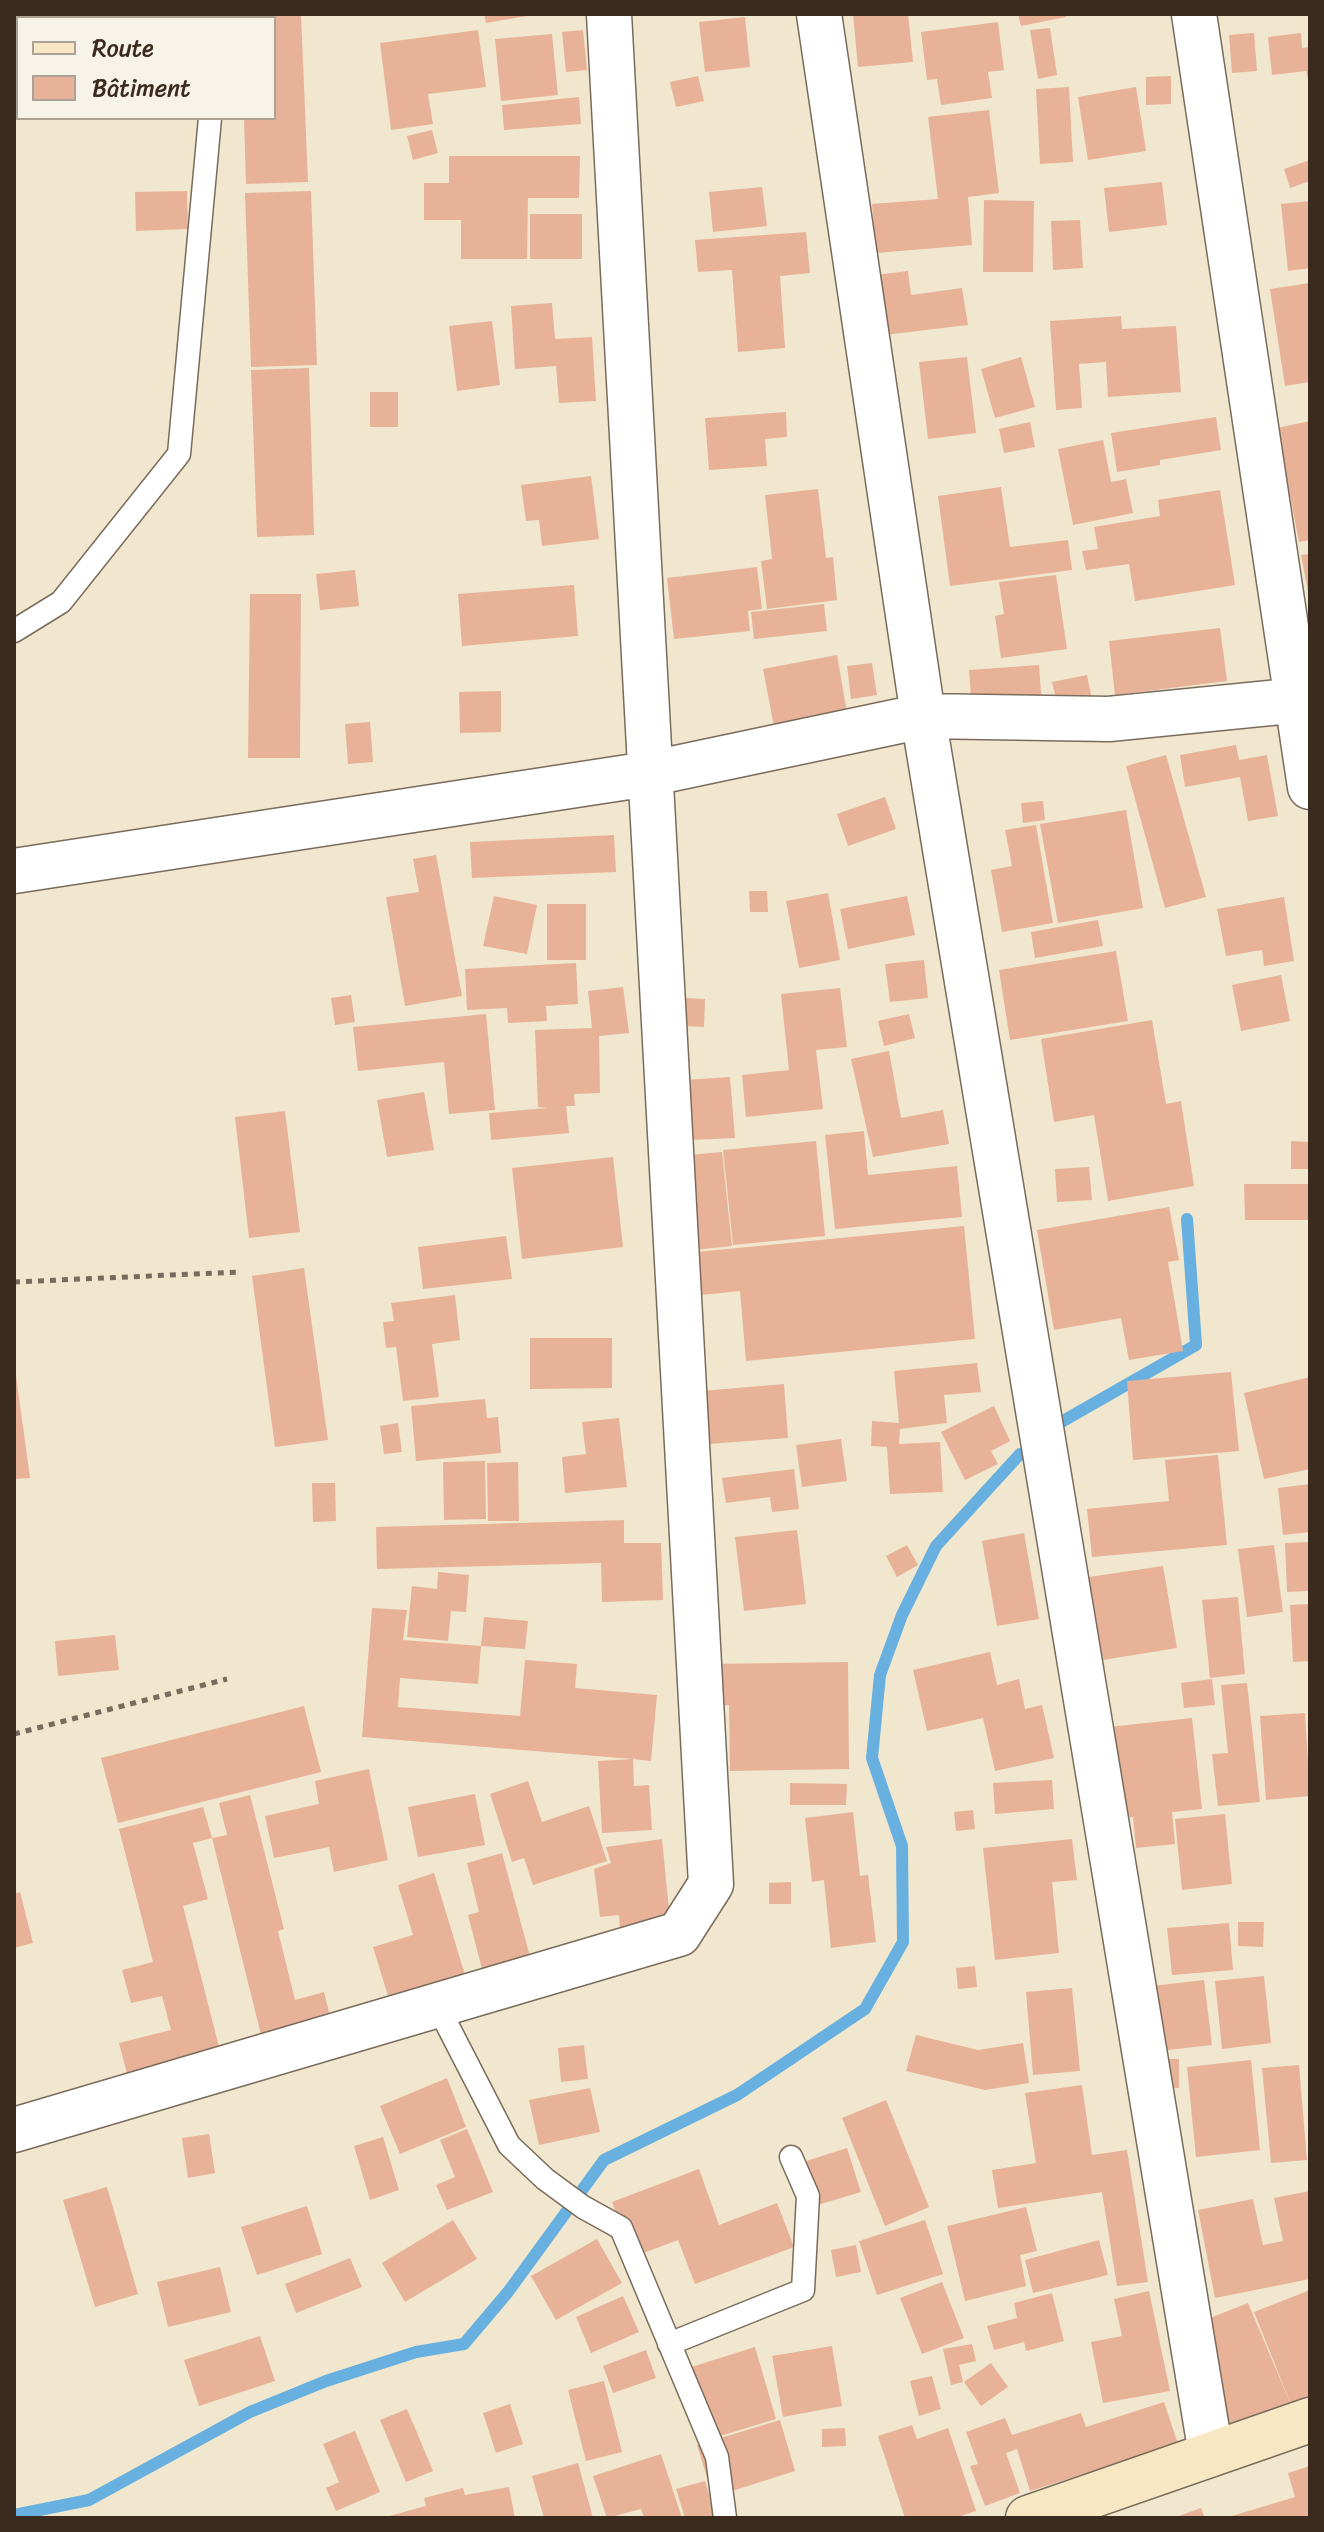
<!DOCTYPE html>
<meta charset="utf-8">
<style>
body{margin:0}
#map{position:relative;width:1324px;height:2532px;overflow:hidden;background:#f0e7ce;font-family:Sriracha,sans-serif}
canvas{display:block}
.frame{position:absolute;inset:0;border:16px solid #3b2a1e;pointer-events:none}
.legend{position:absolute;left:16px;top:16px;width:260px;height:104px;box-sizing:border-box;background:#f7f3e8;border:2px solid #aca397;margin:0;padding:10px 14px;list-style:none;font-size:24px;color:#3b2a1e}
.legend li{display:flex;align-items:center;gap:16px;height:40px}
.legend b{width:40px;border:2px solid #aca397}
</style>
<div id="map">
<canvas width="1324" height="2532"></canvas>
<div class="frame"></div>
<ul class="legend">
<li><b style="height:10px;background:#f7e8c3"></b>Route</li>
<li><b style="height:22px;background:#e8b299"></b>Bâtiment</li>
</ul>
</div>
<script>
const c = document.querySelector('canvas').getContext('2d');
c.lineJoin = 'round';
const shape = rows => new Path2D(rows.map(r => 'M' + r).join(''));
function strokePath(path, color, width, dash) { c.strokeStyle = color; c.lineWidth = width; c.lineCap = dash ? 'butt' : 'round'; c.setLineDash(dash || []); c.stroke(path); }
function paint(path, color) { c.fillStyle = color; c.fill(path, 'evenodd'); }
const stream = shape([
 [1056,1425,1196,1345,1187,1219],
 [14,2515,89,2500,250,2412,326,2381,416,2352,464,2344,508,2292,604,2160,737,2095,865,2009,903,1942,902,1846,872,1758,880,1675,902,1615,936,1546,1020,1454]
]);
const building = shape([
 [241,14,301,14,308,182,246,184,244,118,274,118,274,18,241,18],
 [484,14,527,14,527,16,486,23],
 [853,14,908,14,913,62,858,67],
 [1018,14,1065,14,1066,17,1021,26],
 [745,17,750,67,705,72,699,22],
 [998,22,1004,70,988,72,992,98,941,105,937,79,927,80,921,32],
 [1050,28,1057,75,1038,79,1030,30],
 [478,30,486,87,428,94,433,124,391,130,380,43],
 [583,30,587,70,566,72,562,32],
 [1254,33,1257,71,1232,73,1229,35],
 [1301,33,1302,48,1310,47,1310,88,1306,71,1272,75,1268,37],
 [552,34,558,95,501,101,495,39],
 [698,76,704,101,676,107,670,82],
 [1171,76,1171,104,1146,105,1146,77],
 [1069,87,1073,162,1040,164,1036,89],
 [1136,87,1146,151,1088,160,1078,97],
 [579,97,581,124,504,130,502,105],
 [989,110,999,193,968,197,972,245,876,253,872,204,938,199,928,117],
 [432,130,438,153,413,160,407,136],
 [449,156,580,156,579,198,528,198,527,259,461,259,461,220,424,220,424,183,449,183],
 [1310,160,1310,181,1290,188,1284,169],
 [1162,182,1167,225,1109,232,1104,188],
 [762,187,767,226,713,232,709,192],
 [187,191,188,229,136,231,135,192],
 [311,191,317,365,251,367,245,193],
 [984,200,1034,201,1033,272,983,272],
 [1310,201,1310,268,1288,271,1281,204],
 [530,214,582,214,582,259,530,259],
 [1080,220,1083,268,1053,270,1051,221],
 [806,232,810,273,780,276,785,348,738,352,732,270,698,272,695,240],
 [908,271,911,295,962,288,968,325,884,335,876,275],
 [1310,283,1310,382,1285,386,1270,289],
 [552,303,555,339,592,337,596,401,559,403,556,366,515,369,511,306],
 [1121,316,1122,329,1176,326,1181,392,1108,397,1106,362,1079,364,1082,408,1056,410,1050,321],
 [492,321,500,385,457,391,449,326],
 [967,357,976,433,928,439,919,362],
 [1021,357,1035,407,995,418,981,369],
 [309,368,314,535,257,537,251,370],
 [370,392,398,392,398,427,370,427],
 [786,412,787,437,765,439,767,466,709,470,705,418],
 [1216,417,1221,450,1160,460,1160,465,1117,472,1111,433],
 [1310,421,1310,540,1299,542,1277,428],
 [1030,422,1035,447,1004,453,999,429],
 [1103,440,1111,482,1126,479,1133,513,1073,525,1058,449],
 [591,476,599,539,542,546,539,520,526,521,521,485],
 [1001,487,1010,547,1068,540,1072,570,950,586,938,496],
 [818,489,826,558,833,557,837,600,767,609,761,561,772,559,765,495],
 [1220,490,1235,585,1135,601,1129,564,1086,570,1082,551,1098,549,1094,527,1160,516,1158,500],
 [1310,554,1310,596,1309,597,1301,555],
 [757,567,762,609,748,611,750,631,674,639,667,578],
 [355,570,359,606,320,610,316,574],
 [1056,575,1067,649,1001,658,995,616,1004,614,999,582],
 [574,585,578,636,462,646,458,594],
 [250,594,301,594,300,758,248,758],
 [824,604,827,631,754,639,751,612],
 [1220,628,1227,681,1115,695,1109,641],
 [837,655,848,718,775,732,763,669],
 [872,663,877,695,851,699,847,666],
 [1039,665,1042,706,972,711,969,670],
 [1087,675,1092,699,1058,706,1052,682],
 [501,691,501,732,460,733,459,692],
 [370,722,373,762,348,764,345,724],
 [1236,745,1239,760,1267,755,1278,816,1248,821,1240,777,1185,787,1180,755],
 [1166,755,1206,897,1165,908,1126,766],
 [885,797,896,829,848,846,837,814],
 [1043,801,1045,820,1023,823,1021,803],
 [1126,810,1143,908,1058,923,1040,824],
 [1036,825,1053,923,1002,932,991,870,1012,866,1005,830],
 [614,835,616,872,472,878,470,842],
 [436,855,462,996,405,1006,386,897,419,892,413,859],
 [749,891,767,891,768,912,750,912],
 [828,893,840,960,799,968,786,901],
 [494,896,537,905,527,954,483,946],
 [907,896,915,935,848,949,840,909],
 [1284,897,1294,961,1264,966,1262,950,1226,956,1217,909],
 [547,904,586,904,586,960,547,960],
 [1098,920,1103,946,1035,958,1031,932],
 [1116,951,1128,1021,1010,1040,999,970],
 [924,960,928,998,890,1002,885,964],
 [576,963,578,1004,546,1006,547,1021,508,1023,507,1008,467,1010,465,969],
 [1281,975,1290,1021,1241,1031,1232,985],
 [623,987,629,1033,599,1036,600,1093,574,1094,575,1106,566,1106,569,1133,491,1140,489,1113,547,1108,538,1107,535,1030,592,1028,588,991],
 [840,988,847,1047,816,1050,823,1109,746,1117,742,1075,789,1070,781,994],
 [351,995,355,1022,335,1025,331,998],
 [685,998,705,999,704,1027,685,1026],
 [486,1014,495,1110,449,1114,444,1062,358,1071,353,1027],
 [909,1014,915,1038,884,1046,878,1021],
 [1152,1020,1166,1104,1181,1101,1194,1186,1108,1201,1094,1115,1054,1122,1041,1039],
 [889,1051,901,1118,943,1110,949,1144,873,1157,851,1059],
 [730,1077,735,1138,690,1140,685,1080],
 [424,1092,434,1150,387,1157,377,1100],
 [285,1111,300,1232,249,1238,235,1117],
 [864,1131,868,1175,957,1166,962,1217,835,1229,825,1135],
 [816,1141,825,1236,733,1245,723,1150],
 [1291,1141,1310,1142,1310,1169,1291,1169],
 [722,1152,732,1246,685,1251,676,1156],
 [613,1157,623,1247,522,1259,512,1168],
 [1089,1167,1092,1200,1057,1202,1055,1169],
 [1244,1184,1310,1184,1310,1220,1245,1220],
 [1169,1207,1179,1260,1168,1262,1183,1351,1129,1360,1121,1318,1054,1330,1037,1230],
 [964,1226,975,1339,746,1361,740,1291,691,1296,686,1253],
 [506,1236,512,1279,423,1289,418,1247],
 [304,1268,328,1440,275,1447,252,1276],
 [455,1295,460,1340,432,1344,439,1397,403,1401,396,1347,386,1348,383,1322,394,1321,391,1303],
 [530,1338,612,1338,612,1388,530,1389],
 [14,1361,30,1478,14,1479],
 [977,1363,981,1392,944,1395,947,1423,900,1429,899,1444,940,1442,943,1492,890,1494,887,1447,871,1446,872,1421,899,1423,894,1371],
 [1231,1372,1239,1451,1133,1460,1127,1381],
 [1310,1377,1310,1469,1264,1479,1244,1393],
 [784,1384,788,1438,695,1445,690,1392],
 [485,1399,487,1418,498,1417,501,1453,416,1461,411,1406],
 [994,1406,1010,1441,991,1451,998,1464,965,1480,941,1432],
 [619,1418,627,1487,565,1493,562,1457,586,1454,582,1422],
 [398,1423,402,1452,384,1454,380,1426],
 [841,1439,847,1481,802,1487,796,1445],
 [1218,1455,1227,1545,1092,1557,1087,1509,1169,1501,1165,1460],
 [485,1461,486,1519,444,1520,443,1462],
 [518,1462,519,1521,488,1521,487,1463],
 [794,1469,799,1509,772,1512,770,1497,726,1503,722,1478],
 [312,1483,335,1483,336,1521,313,1522],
 [1310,1484,1310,1532,1283,1535,1278,1488],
 [624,1520,624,1543,661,1543,663,1600,602,1602,601,1563,377,1569,376,1527],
 [797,1530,806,1604,744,1611,735,1537],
 [1024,1533,1039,1619,997,1626,982,1541],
 [1310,1542,1310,1591,1287,1592,1285,1543],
 [907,1545,918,1565,897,1577,886,1556],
 [1274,1545,1283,1612,1247,1617,1238,1549],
 [1163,1566,1177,1648,1103,1660,1089,1577],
 [438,1572,469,1575,466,1612,451,1611,448,1641,407,1637,412,1586,437,1589],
 [1238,1597,1245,1674,1210,1678,1202,1600],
 [1310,1604,1310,1661,1293,1662,1290,1605],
 [372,1608,407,1610,403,1640,481,1646,484,1617,528,1621,525,1649,481,1646,478,1684,400,1678,398,1707,520,1716,525,1660,577,1664,575,1688,657,1695,651,1761,633,1759,634,1786,649,1785,652,1830,602,1833,598,1761,633,1759,362,1737],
 [115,1635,119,1670,58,1676,55,1641],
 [990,1652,997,1685,1019,1679,1025,1709,1042,1705,1054,1758,995,1771,983,1718,927,1731,913,1670],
 [848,1662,849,1769,730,1771,729,1705,711,1706,711,1664],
 [1212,1679,1215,1705,1184,1708,1181,1683],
 [1247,1683,1260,1802,1218,1806,1212,1754,1228,1753,1221,1685],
 [304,1706,321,1772,118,1823,101,1758],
 [1305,1713,1310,1796,1266,1800,1260,1716],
 [1192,1718,1202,1809,1172,1812,1175,1844,1136,1848,1133,1817,1119,1818,1109,1727],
 [369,1769,388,1860,334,1872,329,1847,274,1858,265,1816,319,1804,315,1781],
 [1052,1780,1054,1809,995,1814,993,1783],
 [528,1781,542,1822,589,1806,607,1861,533,1885,524,1858,512,1862,490,1794],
 [790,1783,847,1784,846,1805,790,1805],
 [475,1794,485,1845,418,1857,408,1807],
 [250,1795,284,1929,278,1931,295,2000,324,1992,335,2037,271,2075,212,1838,227,1835,219,1803],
 [203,1807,212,1838,193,1843,208,1899,183,1906,229,2086,133,2097,119,2043,171,2030,162,1996,131,2003,122,1970,153,1962,119,1829],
 [973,1810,975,1829,956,1831,954,1812],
 [853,1812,860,1876,868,1875,876,1942,831,1948,824,1880,812,1882,805,1818],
 [1225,1814,1232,1884,1182,1890,1175,1819],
 [662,1839,672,1940,621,1946,619,1915,600,1917,594,1869,611,1863,606,1847],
 [1072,1839,1077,1880,1052,1882,1059,1953,995,1960,983,1848],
 [502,1853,536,1979,488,1992,468,1915,479,1912,467,1863],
 [434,1873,469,1988,393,2012,373,1947,413,1935,398,1885],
 [791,1882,791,1904,769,1904,769,1883],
 [20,1892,33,1943,14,1948,14,1894],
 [1238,1922,1264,1922,1263,1947,1238,1946],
 [1229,1923,1233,1970,1172,1975,1167,1928],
 [975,1966,977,1987,958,1989,956,1968],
 [1264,1976,1271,2043,1222,2049,1215,1981],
 [1204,1980,1212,2045,1159,2051,1152,1986],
 [1072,1988,1080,2071,1033,2075,1026,1992],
 [916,2035,978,2050,1023,2043,1029,2083,985,2090,906,2071],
 [584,2045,588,2079,561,2082,558,2048],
 [1158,2059,1179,2059,1179,2088,1158,2088],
 [1251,2060,1260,2150,1196,2157,1187,2067],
 [1299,2065,1307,2160,1271,2163,1262,2068],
 [447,2078,466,2127,400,2154,380,2106],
 [1082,2085,1092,2155,1127,2150,1148,2282,1117,2286,1102,2192,998,2208,992,2170,1036,2163,1025,2093],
 [590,2088,600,2132,539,2145,529,2100],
 [886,2100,929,2207,885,2226,842,2118],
 [467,2129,493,2192,447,2210,436,2185,455,2177,440,2140],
 [209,2134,215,2173,188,2178,182,2138],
 [383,2137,399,2190,370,2200,354,2146],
 [847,2148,861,2192,811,2207,797,2164],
 [699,2169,719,2225,777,2203,794,2247,695,2284,678,2240,633,2257,612,2202],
 [107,2187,138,2294,95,2307,63,2200],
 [1310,2191,1310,2279,1215,2298,1198,2210,1253,2199,1263,2245,1283,2241,1274,2198],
 [307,2206,322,2254,257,2275,241,2227],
 [1026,2207,1037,2251,1020,2255,1026,2286,965,2301,947,2226],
 [453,2220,477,2259,405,2302,382,2263],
 [925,2220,943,2274,877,2295,859,2241],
 [597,2239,622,2283,556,2320,531,2276],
 [1099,2240,1108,2275,1033,2293,1025,2260],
 [856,2245,861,2272,836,2277,831,2250],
 [350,2258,362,2287,296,2313,285,2284],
 [220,2267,231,2312,168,2327,157,2282],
 [942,2282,964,2338,922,2354,900,2298],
 [1310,2290,1310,2408,1226,2441,1205,2320,1248,2303,1292,2407,1254,2312],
 [1149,2291,1170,2391,1103,2403,1091,2342,1122,2336,1114,2299],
 [1052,2293,1064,2341,1026,2351,1024,2342,994,2350,987,2326,1017,2318,1014,2303],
 [623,2296,639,2332,591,2353,576,2317],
 [260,2336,275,2381,199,2406,184,2360],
 [972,2344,976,2361,959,2365,963,2382,951,2385,943,2349],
 [832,2346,842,2406,783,2417,772,2356],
 [755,2347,776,2419,707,2440,685,2369],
 [646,2350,656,2378,613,2393,603,2366],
 [991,2363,1008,2387,981,2406,964,2382],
 [932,2376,941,2409,919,2416,910,2381],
 [604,2381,622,2452,586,2461,568,2390],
 [1164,2402,1178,2444,1030,2491,1017,2449,1006,2453,1020,2493,985,2506,970,2466,978,2464,966,2432,1005,2418,1012,2435,1081,2413,1086,2427],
 [510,2404,523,2444,496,2453,483,2413],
 [407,2409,433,2471,406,2482,380,2420],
 [780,2420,795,2471,713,2497,697,2445],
 [912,2425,917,2439,948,2428,976,2511,955,2518,905,2518,878,2436],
 [845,2428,846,2446,822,2447,822,2429],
 [355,2431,380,2492,336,2511,326,2488,339,2482,323,2444],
 [661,2454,682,2518,644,2518,641,2509,607,2518,593,2476],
 [578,2463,593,2518,544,2518,532,2476],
 [1310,2466,1310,2518,1225,2518,1295,2497,1288,2473],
 [705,2481,716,2518,685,2518,676,2489],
 [509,2487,515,2518,382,2518,426,2506,424,2498,463,2488,465,2495],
 [1201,2508,1205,2518,1173,2518]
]);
const path = shape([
 [14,1282,239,1272],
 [14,1734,227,1679]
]);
const lane = shape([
 [219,18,219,14],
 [14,631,61,602,179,454,210,118],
 [437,2005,509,2145,545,2179,583,2207,621,2228,717,2457,725,2518],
 [669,2344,803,2290,808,2196,791,2157]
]);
const street = shape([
 [819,14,923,716,1211,2454],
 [1194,14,1310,787],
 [14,871,648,774,923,716,1109,719,1310,699],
 [14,2130,679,1934,711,1884,609,14]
]);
const secondary = shape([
 [1028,2518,1310,2420]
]);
strokePath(stream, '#68b0df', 12);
paint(building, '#e8b299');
strokePath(lane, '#7a6c5c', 25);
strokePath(street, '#7a6c5c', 47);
strokePath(secondary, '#7a6c5c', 47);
strokePath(path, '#7a6c5c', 5, [6, 6]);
strokePath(lane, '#fff', 22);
strokePath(street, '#fff', 44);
strokePath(secondary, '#f7e8c3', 44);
</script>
